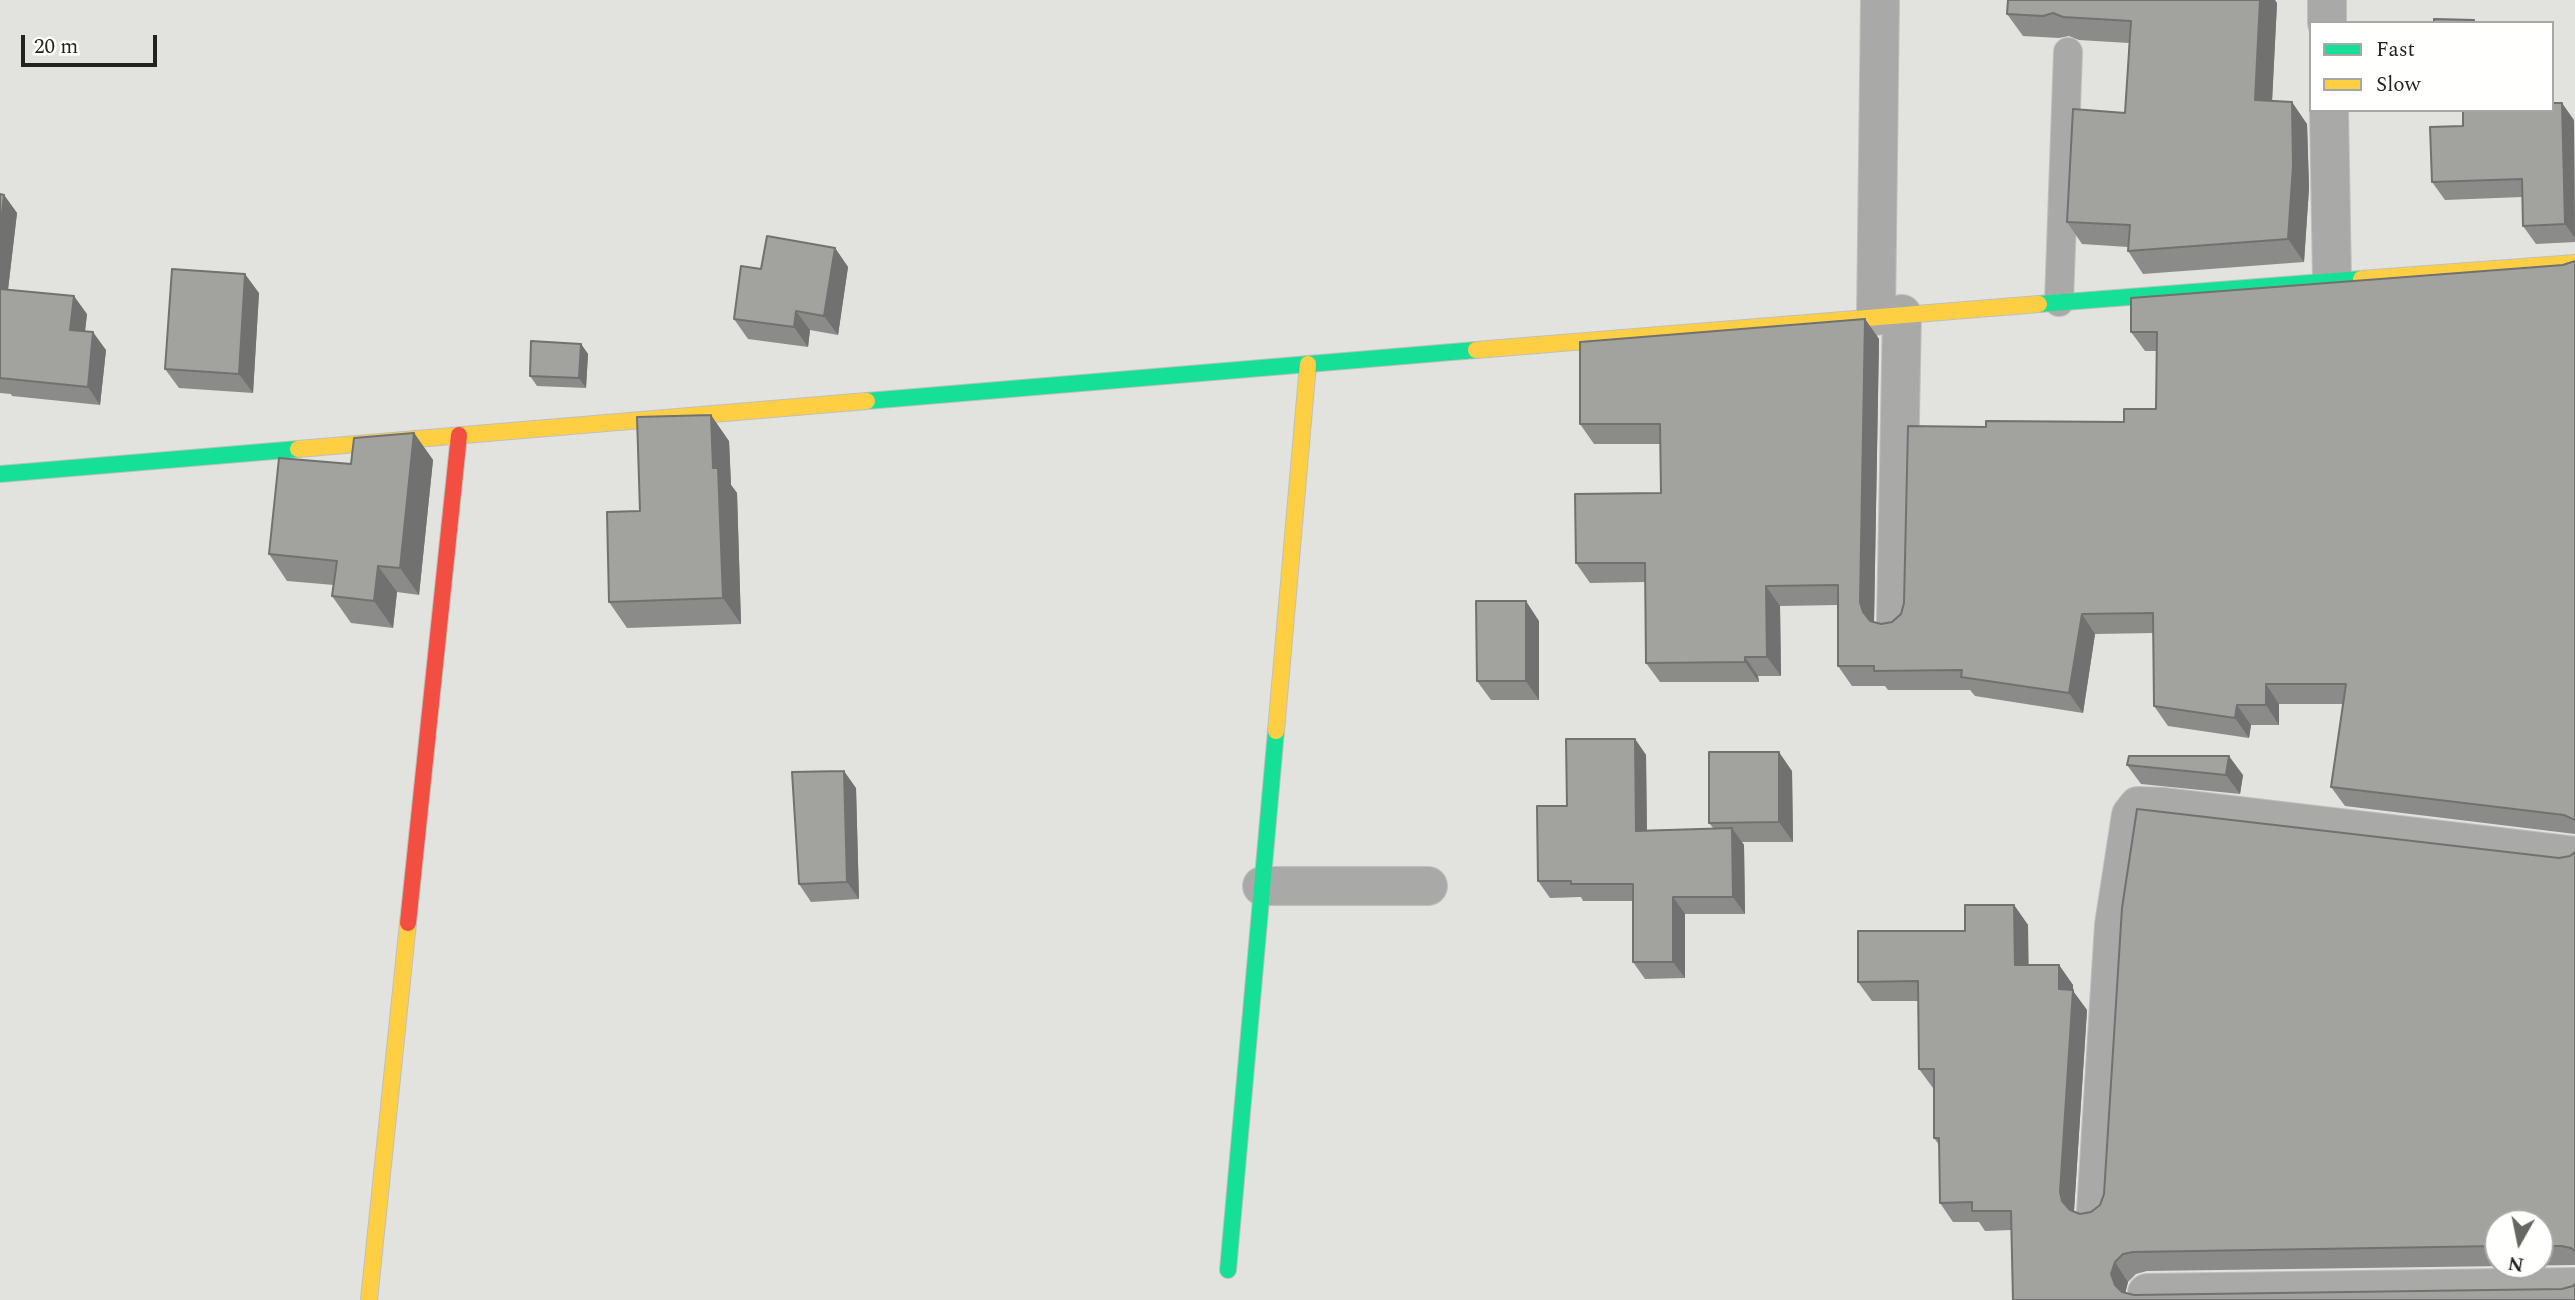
<!DOCTYPE html>
<style>
body{margin:0}
#map{position:relative;width:2575px;height:1300px;overflow:hidden;background:#e2e3de;font-family:Spectral,serif}
canvas{display:block}
.legend{position:absolute;left:2309px;top:21px;width:245px;height:91px;box-sizing:border-box;background:#fffffe;border:2px solid #a7a7a5;margin:0;padding:9px 12px;list-style:none;font-size:21px;color:#232320}
.legend li{display:flex;align-items:center;gap:14px;height:35px}
.legend b{width:35px;border:2px solid #a7a7a5}
.north{position:absolute;left:2484px;top:1209px;width:70px;height:70px;box-sizing:border-box;background:#fffffe;border:2px solid #a7a7a5;border-radius:50%;rotate:189deg;font-size:19px;font-weight:700;line-height:28px;text-align:center;color:#232320}
.north::after{content:'';display:block;margin:auto;width:24px;height:32px;background:#666662;clip-path:polygon(50% 0,100% 100%,50% 72%,0 100%)}
.scale{position:absolute;left:21px;top:35px;width:136px;height:32px;box-sizing:border-box;border:4px solid #232320;border-top:0;padding-left:9px;font-size:21px;line-height:24px;white-space:nowrap;color:#232320;-webkit-text-stroke:5px #fffffe;paint-order:stroke}
</style>
<div id="map">
<canvas width="2575" height="1300"></canvas>
<ul class="legend">
<li><b style="height:9px;background:#16e098"></b>Fast</li>
<li><b style="height:9px;background:#ffcf43"></b>Slow</li>
</ul>
<div class="north">N</div>
<div class="scale">20 m</div>
</div>
<script>
const c = document.querySelector('canvas').getContext('2d');
c.lineJoin = 'round';
const shape = rows => new Path2D(rows.map(r => 'M' + r).join(''));
function strokePath(path, color, width, dash) { c.strokeStyle = color; c.lineWidth = width; c.lineCap = dash ? 'butt' : 'round'; c.setLineDash(dash || []); c.stroke(path); }
function paint(path, color) { c.fillStyle = color; c.fill(path, 'evenodd'); }
const lane = shape([
 [2059,302,2068,52]
]);
const street = shape([
 [2327,0,2327,23],
 [2329,110,2332,280],
 [1876,316,1880,0],
 [1896,622,1902,314],
 [1262,886,1428,886],
 [2096,1212,2114,925,2131,815,2138,806,2165,807,2575,856],
 [2147,1293,2575,1287]
]);
const fast = shape([
 [2039,304,2361,279],
 [867,401,1476,350],
 [0,474,298,449],
 [1228,1270,1276,731]
]);
const slow = shape([
 [2361,279,2575,263],
 [1476,350,2039,304],
 [298,449,867,401],
 [1276,731,1308,364],
 [369,1300,408,923]
]);
const jam = shape([
 [408,923,459,435]
]);
const wall = shape([
 [2277,3,2272,101,2307,124,2309,188,2304,262,2143,274,2128,251,2128,247,2082,244,2067,222,2125,113,2129,43,2079,40,2069,36,2059,38,2023,36,2007,14],
 [2574,120,2575,242,2536,244,2523,226,2522,197,2445,200,2432,182],
 [0,194,4,195,17,213,8,290,87,314,85,331,106,350,100,405,12,396,11,394,0,393],
 [835,248,848,267,838,335,810,330,808,347,748,339,734,319,761,269],
 [2575,261,2575,834,2345,806,2331,787,2343,704,2279,704,2279,725,2251,725,2249,738,2168,726,2154,706,2154,633,2095,634,2083,713,1975,696,1970,690,1888,690,1885,686,1852,686,1838,666,1838,605,1780,606,1781,676,1758,676,1759,682,1660,682,1646,663,1645,582,1590,583,1576,563,1661,493,1660,444,1594,444,1580,424,1865,319,1879,339,1874,622,1881,624,1892,622,1901,614,1986,427,2124,422,2156,409,2157,351,2145,351,2131,332,2563,265],
 [259,293,253,393,179,388,165,369],
 [581,344,588,354,586,388,537,386,530,376],
 [414,433,433,460,419,595,397,592,393,628,351,623,332,596,334,585,287,581,269,554,351,464],
 [729,441,731,485,737,493,741,624,627,628,609,602,640,511],
 [1539,621,1539,700,1491,700,1477,681],
 [1635,739,1646,755,1647,830,1714,829,1709,823,1792,771,1793,842,1742,842,1744,845,1745,914,1685,914,1685,978,1645,979,1633,962,1633,901,1583,901,1581,897,1550,898,1538,881,1567,806],
 [2127,765,2243,775,2240,794,2141,784],
 [856,788,859,899,811,902,799,884],
 [2575,852,2575,1265,2147,1271,2136,1274,2128,1282,2125,1293,2134,1295,2575,1300,2013,1300,2011,1230,1985,1231,1979,1222,1953,1222,1940,1203,1939,1145,1934,1138,1934,1088,1933,1088,1919,1069,1918,1001,1872,1001,1858,982,1965,931,2014,905,2028,925,2028,965,2059,965,2073,985,2073,991,2087,1010,2074,1211,2080,1214,2091,1212,2559,858,2570,856],
 [2498,1223,2540,1223,2540,1265,2498,1265]
]);
const shadedWall = shape([
 [2260,0,2275,0,2277,3,2271,122,2255,100],
 [2292,102,2307,124,2309,188,2304,262,2288,239],
 [2562,103,2574,120,2575,238,2565,224],
 [4,195,17,213,6,306,0,298,0,231],
 [835,248,848,267,838,335,824,316],
 [245,274,259,293,253,393,239,374],
 [74,296,87,314,83,348,70,330],
 [796,311,810,330,808,347,794,327],
 [1865,319,1879,339,1874,622,1877,632,1863,612,1860,602],
 [93,332,106,350,100,405,88,387],
 [581,344,588,354,586,388,579,378],
 [711,415,729,441,731,485,737,493,741,624,723,598,713,468],
 [414,433,433,460,419,595,400,568],
 [378,566,397,592,393,628,374,601],
 [1766,586,1780,606,1781,676,1767,657],
 [1526,601,1539,621,1539,700,1526,681],
 [2082,614,2095,634,2083,713,2069,693],
 [1745,657,1758,676,1759,682,1745,662],
 [2266,684,2279,704,2279,725,2266,705],
 [2237,705,2251,725,2249,738,2235,718],
 [1635,739,1646,755,1647,847,1636,831],
 [1779,752,1792,771,1793,842,1779,822],
 [2229,756,2243,775,2240,794,2226,775],
 [844,771,856,788,859,899,847,882],
 [1732,828,1744,845,1745,914,1733,897],
 [1673,897,1685,914,1685,978,1673,962],
 [2014,905,2028,925,2029,985,2015,965],
 [2059,965,2073,985,2073,991,2087,1010,2074,1211,2076,1221,2062,1201,2060,1192],
 [2115,1262,2128,1282,2125,1294,2127,1300,2115,1285,2111,1274]
]);
const building = shape([
 [2008,0,2260,0,2255,100,2292,102,2293,166,2288,239,2128,251,2130,225,2067,222,2073,109,2125,113,2131,21,2063,17,2053,13,2043,16,2007,14,2008,0],
 [2434,19,2474,20,2474,23,2434,23,2434,19],
 [2552,103,2562,103,2565,224,2523,226,2522,179,2432,182,2430,127,2463,126,2463,110,2552,110,2552,103],
 [0,194,4,195,0,231,0,194],
 [767,236,835,248,824,316,796,311,794,327,734,319,741,266,761,269,767,236],
 [2575,261,2575,820,2564,815,2331,787,2346,684,2266,684,2266,705,2237,705,2235,718,2154,706,2153,613,2082,614,2069,693,1961,677,1962,670,1874,671,1874,666,1838,666,1838,585,1766,586,1767,657,1745,657,1745,662,1646,663,1645,563,1576,563,1575,494,1661,493,1660,424,1580,424,1580,342,1865,319,1860,602,1863,612,1870,621,1881,624,1892,622,1901,614,1904,603,1908,426,1986,427,1986,421,2124,422,2124,409,2156,409,2157,332,2131,332,2131,298,2563,265,2575,261],
 [172,269,245,274,239,374,165,369,172,269],
 [0,289,74,296,70,330,93,332,88,387,0,378,0,289],
 [531,341,581,344,579,378,530,376,531,341],
 [711,415,713,468,718,468,723,598,609,602,607,512,640,511,637,417,711,415],
 [414,433,400,568,378,566,374,601,332,596,337,561,269,554,279,458,351,464,354,438,414,433],
 [1476,601,1526,601,1526,681,1477,681,1476,601],
 [1566,739,1635,739,1636,831,1732,828,1733,897,1673,897,1673,962,1633,962,1633,884,1571,884,1571,881,1538,881,1537,806,1567,806,1566,739],
 [1709,752,1779,752,1779,822,1709,823,1709,752],
 [2129,756,2229,756,2226,775,2127,765,2129,756],
 [844,771,847,882,799,884,792,772,844,771],
 [2137,809,2559,858,2570,856,2575,852,2575,1251,2571,1248,2561,1246,2540,1246,2540,1223,2498,1223,2498,1246,2133,1252,2123,1254,2115,1262,2111,1274,2115,1285,2122,1292,2134,1295,2562,1289,2573,1286,2575,1284,2575,1300,2013,1300,2011,1211,1972,1211,1972,1202,1940,1203,1939,1138,1934,1138,1934,1069,1919,1069,1918,981,1858,982,1858,931,1965,931,1965,905,2014,905,2015,965,2059,965,2059,989,2073,990,2060,1192,2062,1201,2070,1210,2080,1214,2091,1212,2100,1205,2104,1194,2122,908,2137,809]
]);
strokePath(lane, '#bfc0bd', 30);
strokePath(street, '#bfc0bd', 40);
strokePath(fast, '#bfc0bd', 18);
strokePath(slow, '#bfc0bd', 18);
strokePath(jam, '#bfc0bd', 18);
strokePath(lane, '#a9a9a8', 28);
strokePath(street, '#a9a9a8', 38);
strokePath(fast, '#16e098', 16);
strokePath(slow, '#ffcf43', 16);
strokePath(jam, '#f24e42', 16);
paint(wall, '#8b8b89');
paint(shadedWall, '#71716f');
paint(building, '#a2a29f');
strokePath(building, '#71716f', 2);
</script>
